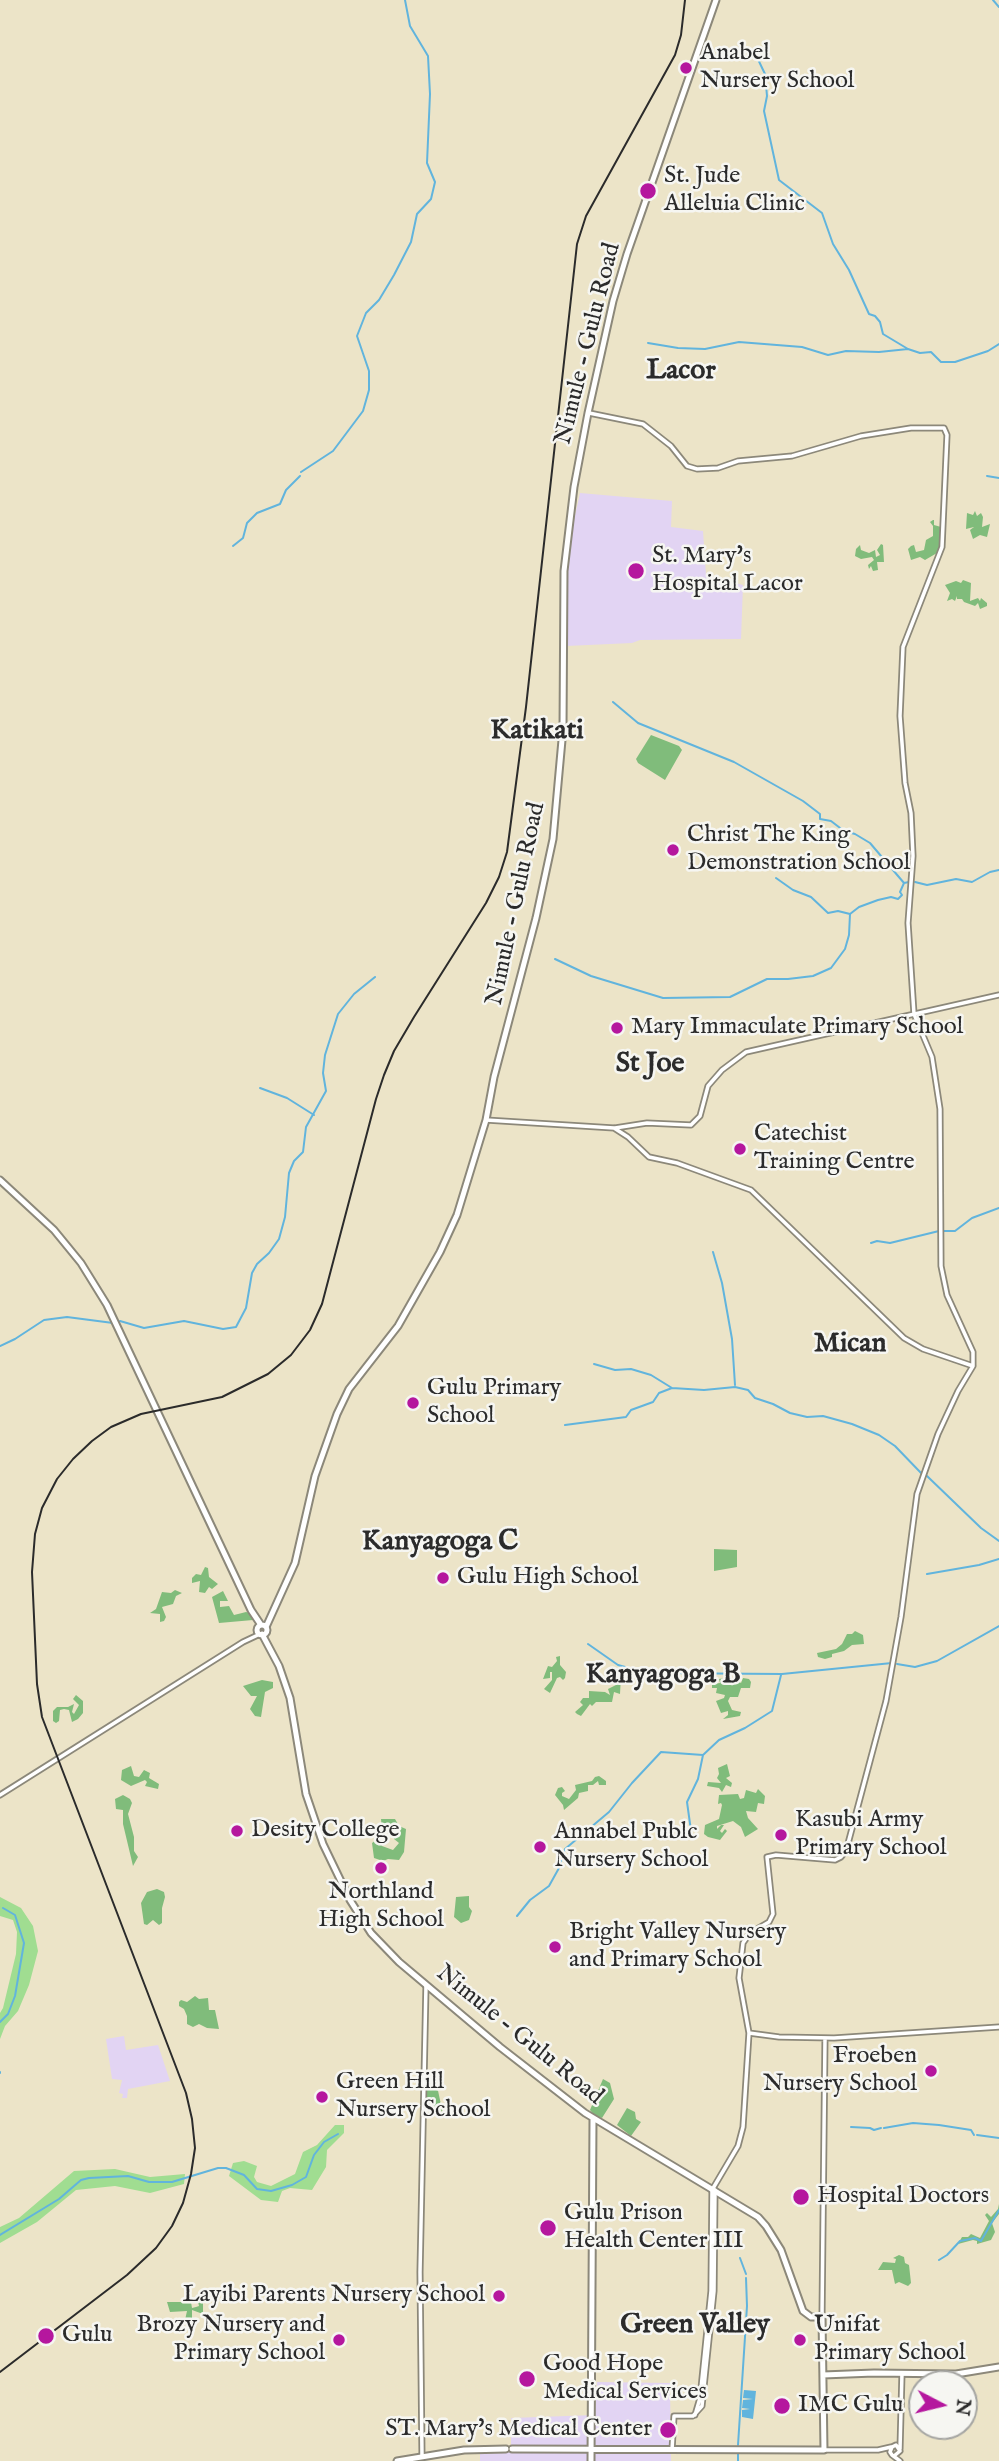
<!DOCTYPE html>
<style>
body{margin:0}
#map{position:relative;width:999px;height:2461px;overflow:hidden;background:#ece4c8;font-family:"IM FELL English",serif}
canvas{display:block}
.north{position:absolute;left:908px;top:2370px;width:70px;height:70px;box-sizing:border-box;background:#f6f6f2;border:2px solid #a5a5a2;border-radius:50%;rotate:97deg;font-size:19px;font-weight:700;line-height:28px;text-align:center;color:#2b2b2b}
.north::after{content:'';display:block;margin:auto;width:24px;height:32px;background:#b5179e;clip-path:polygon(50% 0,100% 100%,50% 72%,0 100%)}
</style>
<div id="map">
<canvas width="999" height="2461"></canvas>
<div class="north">N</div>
</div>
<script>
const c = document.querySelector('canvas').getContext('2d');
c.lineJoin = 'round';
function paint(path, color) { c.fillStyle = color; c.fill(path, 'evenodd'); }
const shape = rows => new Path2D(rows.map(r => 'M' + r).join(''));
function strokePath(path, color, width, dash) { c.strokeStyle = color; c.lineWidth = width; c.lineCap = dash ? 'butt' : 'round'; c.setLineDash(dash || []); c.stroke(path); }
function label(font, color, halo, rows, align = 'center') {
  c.font = font + ' "IM FELL English",serif'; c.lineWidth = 5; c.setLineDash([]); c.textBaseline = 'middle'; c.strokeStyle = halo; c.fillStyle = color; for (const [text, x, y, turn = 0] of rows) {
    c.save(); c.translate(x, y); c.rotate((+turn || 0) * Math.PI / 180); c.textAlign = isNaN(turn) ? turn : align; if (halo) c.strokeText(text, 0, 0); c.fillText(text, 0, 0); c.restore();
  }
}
const built = shape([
 [580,493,672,501,671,527,703,531,706,575,743,585,741,639,640,640,632,643,566,646,565,578,570,538],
 [124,2036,126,2050,158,2045,170,2081,128,2089,127,2098,122,2098,123,2094,119,2093,122,2080,112,2079,106,2039],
 [597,2382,670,2383,671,2461,480,2461,480,2453,511,2452,511,2418,595,2415]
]);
const green = shape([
 [0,1897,21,1908,33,1926,38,1951,29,1985,18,2011,5,2026,0,2039,0,2013,3,2008,16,1954,17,1932,13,1920,0,1916],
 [335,2125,344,2125,344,2133,327,2150,326,2167,312,2190,290,2188,282,2191,278,2202,261,2200,229,2176,233,2163,244,2161,257,2166,254,2177,257,2182,271,2186,295,2174,303,2152,317,2145],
 [115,2169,150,2177,185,2174,184,2184,150,2193,115,2186,76,2190,37,2222,0,2243,0,2227,19,2218,74,2171]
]);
const forest = shape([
 [975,511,977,516,981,513,983,517,982,527,990,524,987,537,980,535,973,539,970,530,974,527,966,529,967,513,973,515],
 [933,520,934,520,934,525,941,527,940,547,938,549,937,553,925,560,920,557,911,560,908,549,911,546,914,545,916,552,924,550,926,540,933,536,933,526,930,522],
 [881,544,883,545,884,562,877,562,878,570,873,571,871,566,869,569,868,565,874,560,872,557,861,559,855,556,856,549,860,545,861,550,869,553,875,550,876,557,880,555,877,550],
 [963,580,971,583,970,601,978,598,980,601,981,598,987,603,987,606,980,609,978,603,975,606,964,602,962,599,957,599,957,596,955,601,952,599,947,601,950,593,945,585,956,581,961,583],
 [651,735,679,746,682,750,665,780,638,763,636,759],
 [714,1549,737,1550,737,1567,714,1571],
 [205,1567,208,1568,209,1577,218,1584,212,1589,209,1587,205,1593,199,1592,200,1581,192,1583,192,1578,196,1574,201,1575],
 [175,1590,182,1593,176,1596,173,1604,162,1607,166,1617,164,1621,160,1622,160,1614,150,1613,156,1609,162,1592,171,1593],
 [223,1591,228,1601,220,1601,220,1607,229,1606,234,1615,246,1612,250,1613,253,1620,219,1623,212,1597],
 [855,1631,863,1635,864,1644,852,1645,844,1651,832,1654,832,1657,825,1659,818,1657,817,1653,836,1649,842,1644,847,1634,852,1634],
 [560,1656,560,1665,566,1672,565,1678,563,1680,560,1677,557,1678,550,1693,544,1689,552,1680,552,1672,550,1672,550,1678,543,1679,548,1666,552,1667,557,1661,556,1657],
 [610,1672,621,1676,620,1694,614,1692,612,1702,596,1702,592,1706,590,1704,581,1716,577,1714,575,1712,583,1705,580,1702,583,1698,589,1698,589,1691,605,1692,610,1695,608,1689,616,1685,615,1682,609,1679],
 [730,1677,741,1683,743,1678,749,1679,751,1682,750,1688,741,1688,738,1697,730,1697,728,1701,732,1710,741,1712,740,1716,723,1719,728,1715,728,1711,721,1713,716,1701,724,1698,725,1695,716,1693,717,1688,712,1688,712,1684,720,1683,719,1679],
 [262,1680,273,1682,273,1688,265,1692,261,1717,255,1716,250,1709,257,1696,251,1696,243,1686],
 [76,1695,83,1701,83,1713,78,1719,72,1722,69,1710,64,1709,60,1710,59,1721,56,1723,53,1721,53,1711,57,1707,68,1707,74,1704,72,1712,74,1714,79,1705,73,1699],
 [727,1764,730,1776,726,1778,732,1783,731,1787,726,1785,722,1792,719,1788,707,1786,708,1782,721,1783,717,1778,719,1774,718,1768],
 [131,1766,134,1776,139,1777,144,1770,150,1773,149,1778,159,1784,158,1789,145,1786,147,1782,145,1780,131,1786,121,1780,122,1770],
 [599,1776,606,1781,606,1785,599,1785,598,1781,593,1785,588,1785,588,1791,579,1793,578,1798,564,1810,563,1805,555,1795,558,1788,562,1787,565,1791,562,1793,562,1796,569,1799,576,1790,575,1785,592,1781,595,1777],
 [758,1789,765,1796,764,1804,758,1803,756,1812,746,1811,748,1818,758,1829,745,1837,741,1827,733,1821,717,1826,717,1829,721,1825,724,1825,720,1831,722,1833,725,1829,727,1831,720,1840,708,1837,704,1834,705,1825,719,1819,722,1805,721,1803,718,1804,719,1795,738,1794,740,1799,744,1798,746,1790,756,1793],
 [123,1795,130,1799,132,1803,128,1814,134,1837,134,1851,138,1857,133,1866,123,1824,123,1810,116,1809,115,1799],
 [381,1819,395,1819,399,1826,406,1829,404,1852,399,1860,388,1859,383,1861,374,1858,372,1843,379,1838,382,1846,393,1850,399,1843,394,1839,393,1834,382,1829],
 [157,1889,164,1892,165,1897,162,1908,162,1923,159,1925,153,1920,147,1925,144,1924,141,1903,147,1892],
 [469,1896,469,1907,472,1911,469,1920,461,1923,454,1917,456,1897],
 [195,1996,199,1999,208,1998,209,2010,215,2010,219,2029,207,2028,199,2024,193,2027,187,2024,187,2016,184,2009,179,2006,179,2002,181,2000,187,2002],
 [603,2079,610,2083,614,2099,602,2118,594,2115,590,2110],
 [431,2085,437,2086,443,2114,440,2108,434,2110,427,2106,426,2088],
 [627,2108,635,2112,636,2119,641,2122,631,2136,617,2125],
 [999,2204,999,2214,992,2223,995,2232,991,2240,977,2244,977,2241,973,2240,958,2244,962,2237,968,2237,971,2234,980,2238,989,2221,985,2215,987,2213,991,2217,998,2209],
 [899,2255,904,2257,905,2263,909,2265,911,2283,908,2286,899,2282,895,2284,892,2270,878,2270,883,2262,895,2263,896,2259,893,2258],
 [197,2297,203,2298,203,2314,192,2310,192,2324,185,2320,187,2311,170,2312,167,2302,191,2302,192,2308,196,2307,199,2306]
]);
const water = shape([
 [744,2390,756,2391,753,2419,742,2417,742,2410,750,2409,742,2408,743,2400,753,2399,743,2398]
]);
const stream = shape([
 [993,0,999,7],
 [754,51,765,74,767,96,764,111,779,180,822,213,833,244,849,270,869,314,875,316,880,322,883,334,908,349],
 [648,343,678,348,705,349,739,342,802,347,828,355,846,351,879,352,908,349,920,353,931,352,941,362,955,362,988,351,999,344],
 [301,472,333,451,363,411,369,390,369,371,357,336,366,313,379,300,394,275,411,242,417,214,431,199,435,182,427,163,430,94,428,56,410,26,405,0],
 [987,476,999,478],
 [233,546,243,538,247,523,257,513,280,504,286,490,300,476],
 [613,702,638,723,734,762,803,801,820,814,820,819,831,821,844,831,855,834,870,843,904,883],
 [776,878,793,890,811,897,828,913,838,911,850,914],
 [915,882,927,885,956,879,972,882,990,872,999,870],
 [555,959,591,976,663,998,730,997,767,979,788,979,813,976,831,968,845,949,849,935,850,914,859,907,878,900,891,897,898,899,902,895,900,892,904,883,909,882],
 [260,1088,287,1098,314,1115],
 [943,1231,955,1231,972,1218,999,1208],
 [871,1243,877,1241,890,1243,939,1231],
 [713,1252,722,1283,732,1339,735,1385],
 [120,1321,144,1328,184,1321,223,1329,236,1327,246,1308,252,1273,257,1264,269,1253,279,1239,285,1217,289,1173,294,1161,303,1152,306,1127,326,1091,323,1073,325,1055,338,1014,354,994,375,977],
 [0,1346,15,1339,44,1320,67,1317,113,1323],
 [594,1364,615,1370,631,1369,651,1375,672,1388],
 [565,1425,626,1417,631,1410,653,1402,659,1393,672,1388,704,1390,735,1387,748,1390,755,1398,773,1404,790,1413,807,1417,823,1416,852,1424,879,1435,895,1446,922,1474],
 [927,1476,981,1528,999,1541],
 [927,1574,979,1565,999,1559],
 [588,1644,618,1665,647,1673,782,1674,892,1663],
 [897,1664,915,1667,937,1661,999,1626],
 [692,1838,687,1802,698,1779,703,1755,719,1740,745,1728,772,1711,781,1675],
 [517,1916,530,1900,549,1886,559,1868,565,1849,609,1812,632,1783,661,1752,703,1755],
 [0,2022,8,2014,15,1996,24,1943,15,1915,3,1908],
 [0,2072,0,2073],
 [851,2127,870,2128,874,2130,881,2128],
 [884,2128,913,2123,939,2125,971,2130,974,2135],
 [977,2135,999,2138],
 [0,2235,59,2199,81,2180,89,2178,128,2176,149,2182,172,2182,218,2168,226,2168,244,2175,257,2189,271,2191,292,2185,306,2177,314,2155,324,2142,338,2134],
 [740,2258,746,2274],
 [939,2260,947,2255,960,2241,975,2238,981,2241,999,2210],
 [738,2445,747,2306,746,2278],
 [738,2453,738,2461]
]);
const minor = shape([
 [589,413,643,424,671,446,687,466,697,469,718,468,738,461,792,456,861,436,911,428,944,428,947,435,942,547,903,647,900,716,905,783,911,813,913,856,908,923,914,1014,932,1057,940,1109,941,1266,947,1295,973,1352,973,1366,958,1391,938,1434,917,1494,901,1617,886,1701,846,1851,841,1857,835,1860,776,1855,767,1857,773,1914,769,1922,750,1933,743,1943,739,1978,749,2033,743,2127,738,2146,712,2190,711,2291,700,2398,695,2415],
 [486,1120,614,1128,628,1137,649,1157,677,1163,751,1190,904,1338,923,1349,973,1366],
 [615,1128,647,1123,691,1125,700,1116,708,1086,722,1070,746,1052,999,995],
 [0,1795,243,1642,260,1634],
 [749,2033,779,2037,834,2038,999,2027],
 [822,2316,825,2038],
 [900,2449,902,2373],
 [672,2450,674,2416,693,2416,702,2406,714,2291,715,2190],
 [824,2450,878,2450,891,2447],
 [422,2456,420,2272,426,1985],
 [894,2456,900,2451,896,2445,892,2447,890,2452,892,2455,900,2461]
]);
const major = shape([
 [0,1180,54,1230,81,1263,107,1305,251,1610,261,1625],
 '257 1630a5 5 0 1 1 10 0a5 5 0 1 1-10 0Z',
 [266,1627,295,1563,315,1476,337,1414,349,1389,398,1326,440,1252,457,1215,486,1120,494,1077,536,918,553,839,563,729,564,571,574,487,588,413,613,301,627,254,716,0],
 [262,1634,279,1666,290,1698,306,1794,323,1844,350,1900,371,1933,399,1962,500,2047,585,2113,758,2217,766,2226,781,2250,803,2311,811,2317,822,2317,824,2450,512,2449],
 [823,2375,874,2373,956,2374,999,2367],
 [397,2461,464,2450,506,2449],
 [591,2461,593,2119]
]);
const rail = shape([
 [0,2372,127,2275,156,2248,172,2226,183,2203,191,2174,195,2148,192,2119,186,2093,42,1717,37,1684,32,1572,35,1534,42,1508,57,1479,73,1459,92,1441,111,1427,141,1414,222,1397,268,1374,291,1355,310,1330,322,1304,376,1099,384,1075,394,1051,414,1017,486,903,499,877,507,852,526,707,577,244,586,216,675,55,681,35,685,0]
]);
const markers = [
 [686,68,7,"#b5179e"],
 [648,191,9,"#b5179e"],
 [636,571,9,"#b5179e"],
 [673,850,7,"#b5179e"],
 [617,1028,7,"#b5179e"],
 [740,1149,7,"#b5179e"],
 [413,1403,7,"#b5179e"],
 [443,1578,7,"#b5179e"],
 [237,1831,7,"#b5179e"],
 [781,1835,7,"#b5179e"],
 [540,1847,7,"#b5179e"],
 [381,1868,7,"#b5179e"],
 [555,1947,7,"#b5179e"],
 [931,2071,7,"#b5179e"],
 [322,2097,7,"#b5179e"],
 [801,2197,9,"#b5179e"],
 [548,2228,9,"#b5179e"],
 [499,2296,7,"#b5179e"],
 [46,2336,9,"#b5179e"],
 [339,2340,7,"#b5179e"],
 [800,2340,7,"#b5179e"],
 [527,2379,9,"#b5179e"],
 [782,2406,9,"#b5179e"],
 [668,2430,9,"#b5179e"]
];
const poiNames = [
 ["Anabel",700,54],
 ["Nursery School",700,82],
 ["St. Jude",664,177],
 ["Alleluia Clinic",664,205],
 ["St. Mary's",652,557],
 ["Hospital Lacor",652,585],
 ["Christ The King",687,836],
 ["Demonstration School",687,864],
 ["Mary Immaculate Primary School",631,1028],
 ["Catechist",754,1135],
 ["Training Centre",754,1163],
 ["Gulu Primary",427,1389],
 ["School",427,1417],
 ["Gulu High School",457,1578],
 ["Kasubi Army",795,1821],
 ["Primary School",795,1849],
 ["Desity College",251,1831],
 ["Annabel Publc",554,1833],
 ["Nursery School",554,1861],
 ["Northland",381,1893,"center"],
 ["High School",381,1921,"center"],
 ["Bright Valley Nursery",569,1933],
 ["and Primary School",569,1961],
 ["Froeben",917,2057,"right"],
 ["Nursery School",917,2085,"right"],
 ["Green Hill",336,2083],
 ["Nursery School",336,2111],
 ["Hospital Doctors",817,2197],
 ["Gulu Prison",564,2214],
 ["Health Center III",564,2242],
 ["Layibi Parents Nursery School",485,2296,"right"],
 ["Brozy Nursery and",325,2326,"right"],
 ["Primary School",325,2354,"right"],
 ["Unifat",814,2326],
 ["Primary School",814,2354],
 ["Gulu",62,2336],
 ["Good Hope",543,2365],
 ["Medical Services",543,2393],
 ["IMC Gulu",798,2406],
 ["ST. Mary's Medical Center",652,2430,"right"]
];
const streetNames = [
 ["Nimule - Gulu Road",589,344,-76],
 ["Nimule - Gulu Road",517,904,-78],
 ["Nimule - Gulu Road",519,2036,39]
];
const quarterNames = [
 ["Lacor",681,372],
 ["Katikati",537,732],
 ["St Joe",650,1065],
 ["Mican",850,1345],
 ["Kanyagoga C",440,1543],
 ["Kanyagoga B",663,1676],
 ["Green Valley",695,2326]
];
paint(built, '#e2d4f3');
paint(green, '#a0dd91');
paint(forest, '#80bc7b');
paint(water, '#61b4dd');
strokePath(stream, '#61b4dd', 2);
strokePath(minor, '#8c887a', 7);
strokePath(major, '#8c887a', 9);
strokePath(minor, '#fff', 3.5);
strokePath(major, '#fff', 5);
strokePath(rail, '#2b2b2b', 2);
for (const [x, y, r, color] of markers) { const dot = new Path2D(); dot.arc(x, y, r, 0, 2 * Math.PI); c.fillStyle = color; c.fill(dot); strokePath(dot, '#f6f6f2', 2.5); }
label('24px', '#2b2b2b', '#f6f6f2', poiNames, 'left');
label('24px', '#2b2b2b', '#f6f6f2', streetNames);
label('bold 28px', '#2b2b2b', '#f6f6f2', quarterNames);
</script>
